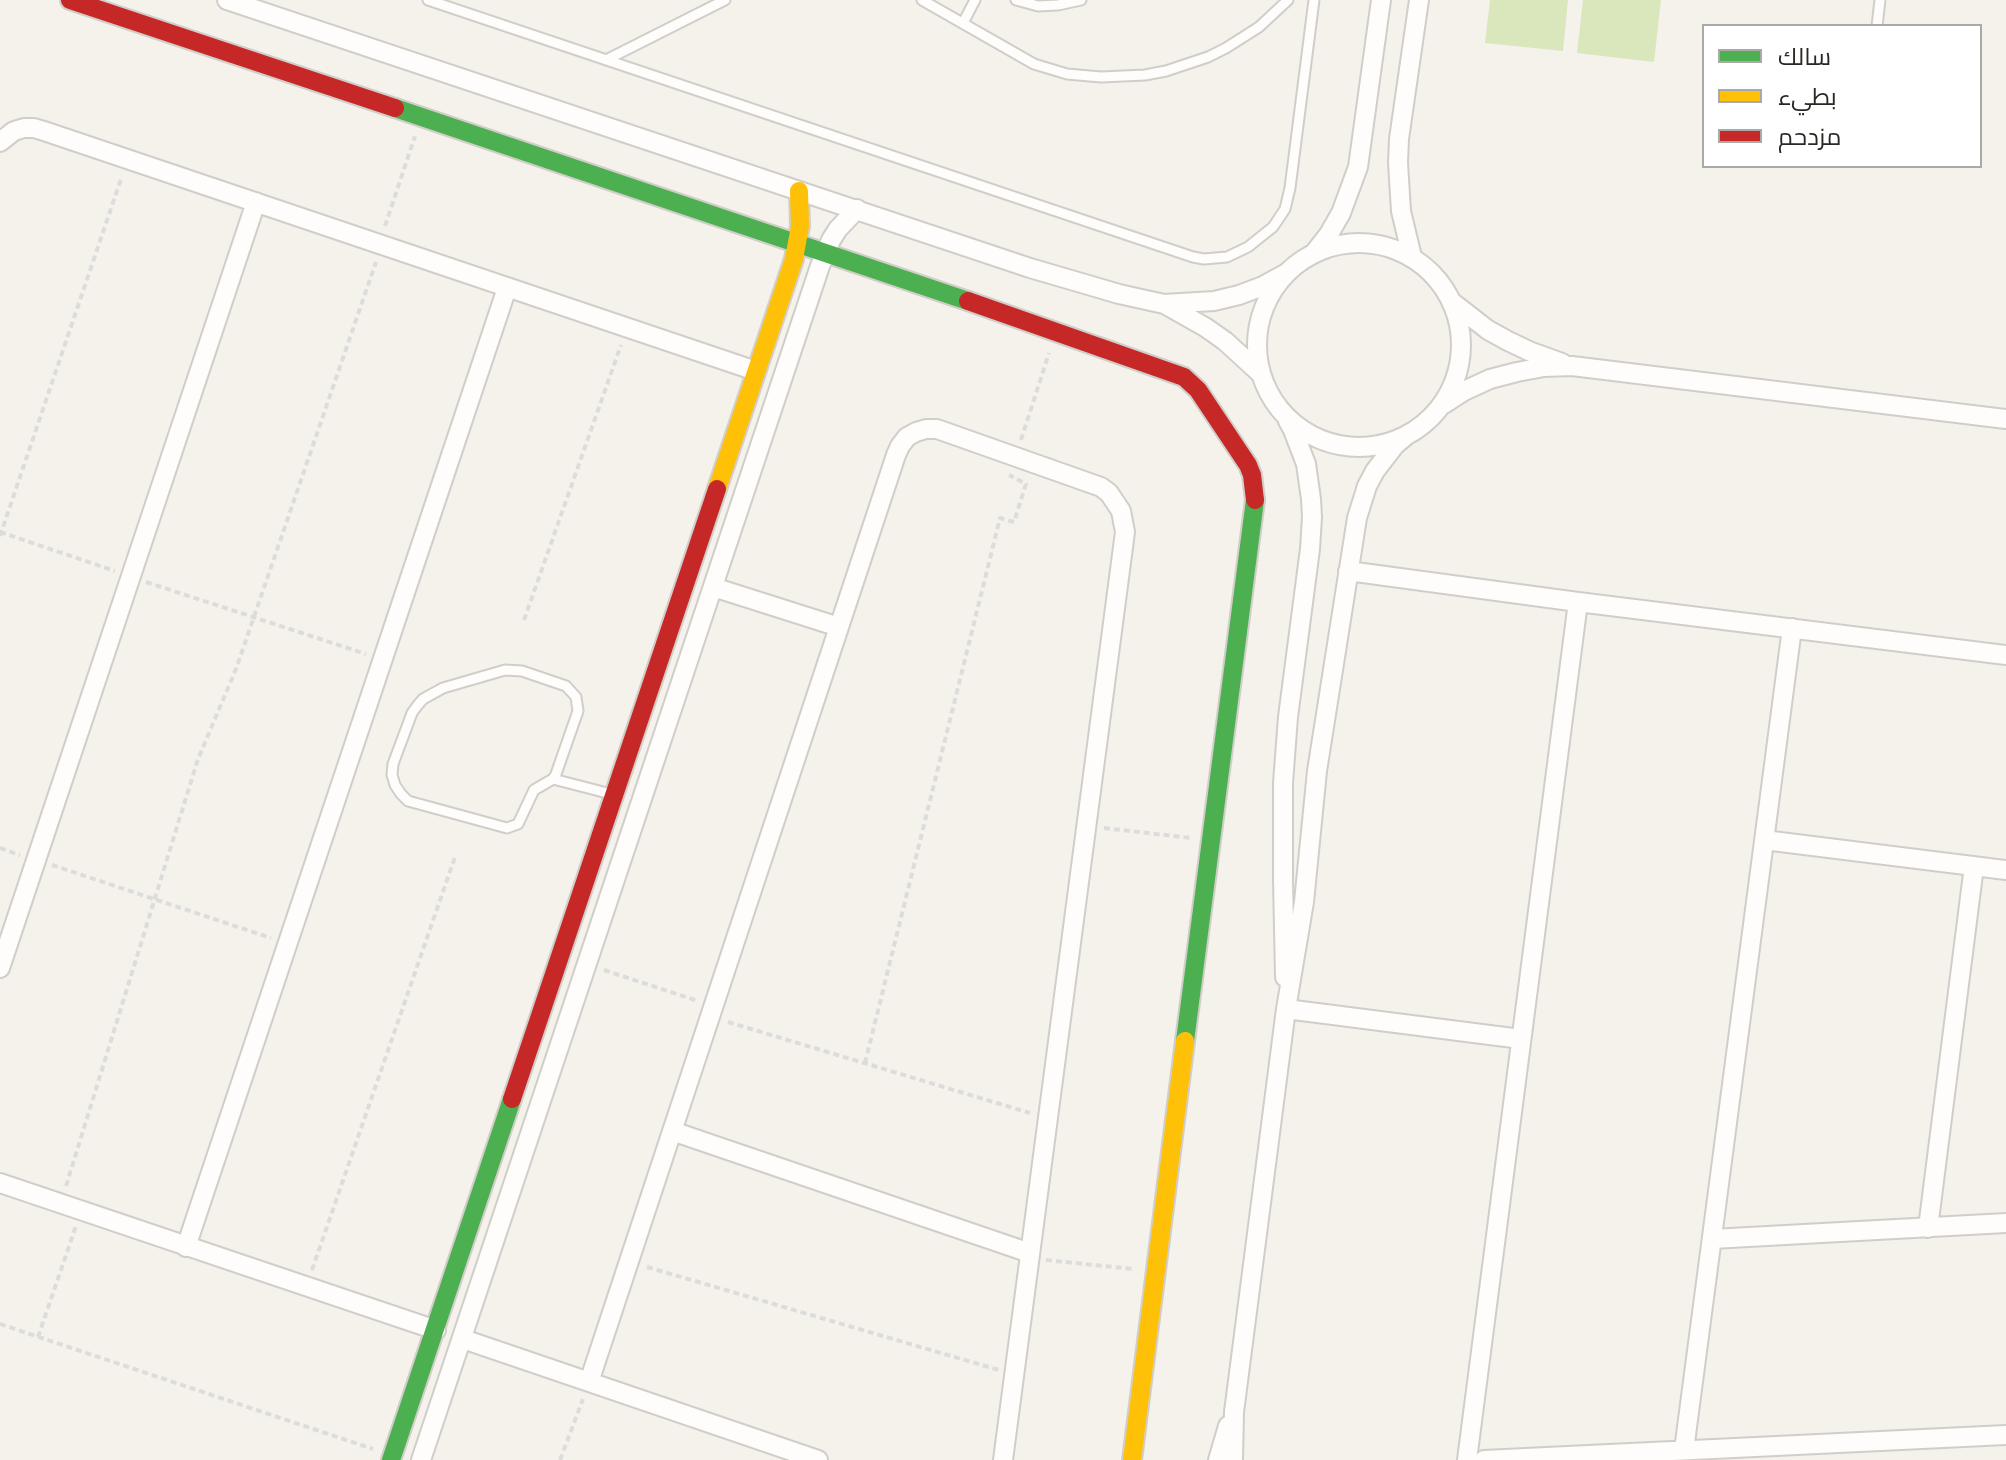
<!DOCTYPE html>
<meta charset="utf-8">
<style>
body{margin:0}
#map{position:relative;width:2006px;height:1460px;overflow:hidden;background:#f5f2ec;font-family:"Noto Serif",Cairo,serif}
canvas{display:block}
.legend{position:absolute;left:1702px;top:24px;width:280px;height:144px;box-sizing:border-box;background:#fff;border:2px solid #aaa9a7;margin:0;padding:10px 14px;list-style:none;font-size:24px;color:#2b2824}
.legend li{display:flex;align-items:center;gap:16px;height:40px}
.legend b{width:40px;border:2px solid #aaa9a7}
</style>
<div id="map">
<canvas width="2006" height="1460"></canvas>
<ul class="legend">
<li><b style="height:10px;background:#4caf50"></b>سالك</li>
<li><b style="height:10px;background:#ffc107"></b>بطيء</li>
<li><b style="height:10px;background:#c62828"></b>مزدحم</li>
</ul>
</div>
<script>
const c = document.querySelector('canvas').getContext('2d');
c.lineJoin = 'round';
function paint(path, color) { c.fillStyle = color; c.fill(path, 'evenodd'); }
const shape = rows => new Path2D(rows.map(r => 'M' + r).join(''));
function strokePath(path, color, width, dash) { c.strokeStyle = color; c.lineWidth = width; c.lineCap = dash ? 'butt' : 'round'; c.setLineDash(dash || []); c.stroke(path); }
const green = shape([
 [1490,0,1568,0,1563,51,1485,43],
 [1583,0,1661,0,1654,62,1577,53]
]);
const path = shape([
 [385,226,415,136],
 [1021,440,1049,353],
 [0,532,115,571],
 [0,536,122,176],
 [146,582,366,654],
 [524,620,621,345],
 [1104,828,1191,838],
 [0,848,20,855],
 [52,865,271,938],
 [604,970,698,1001],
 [728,1022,1030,1113],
 [865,1063,1000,518,1014,522,1026,484,1009,475],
 [66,1186,198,759,236,669,376,262],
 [1046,1260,1133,1269],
 [647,1267,999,1370],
 [312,1270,455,857],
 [0,1324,373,1449],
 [38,1337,76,1226],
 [560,1460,583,1399]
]);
const lane = shape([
 [428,0,1193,257,1204,259,1227,257,1248,247,1273,227,1285,209,1290,188,1314,0],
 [922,0,1034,64,1067,74,1101,77,1145,75,1166,71,1208,57,1226,48,1259,27,1288,0],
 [1016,0,1038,6,1058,5,1081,0],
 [963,23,975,0],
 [1877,26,1880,0],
 [606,60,725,0],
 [505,670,522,671,566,686,576,697,578,711,556,774,553,779,534,790,518,824,507,828,408,801,401,794,395,785,392,775,393,764,412,713,417,706,423,699,443,688,505,670],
 [553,779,611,794]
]);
const street = shape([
 [227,0,1030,268,1119,294,1164,304,1214,301,1239,295,1263,286,1285,274],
 [0,142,14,131,24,128,34,128,44,131,756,371],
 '1257 345a102 102 0 1 1 204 0a102 102 0 1 1-204 0Z',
 [1315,252,1329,234,1341,213,1358,167,1381,0],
 [1412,257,1401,211,1398,163,1399,139,1419,0],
 [1452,302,1488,330,1508,341,1529,351,1562,363],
 [1166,305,1205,327,1225,341,1260,373],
 [1444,404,1464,391,1490,379,1517,372,1544,367,1572,366,2006,419],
 [1348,571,1578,602,2006,655],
 [713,587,839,627],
 [1764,840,2006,870],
 [0,968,256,202],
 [1285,977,1283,880,1283,783,1288,717,1310,549,1312,517,1311,499,1306,464,1293,430,1288,421],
 [1286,1009,1521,1039],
 [672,1131,1030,1253],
 [0,1183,436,1330],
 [1928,1228,1974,866],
 [1712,1239,2006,1223],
 [186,1247,507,288],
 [463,1339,818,1460],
 [589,1382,896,455,900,446,907,437,916,432,926,429,937,429,1101,487,1109,493,1121,511,1125,532,1003,1460],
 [1684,1450,1792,628],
 [421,1460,820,266,831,240,838,229,857,209],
 [1218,1460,1228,1426],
 [1233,1460,1234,1412,1286,1009,1304,902,1317,771,1357,518,1367,486,1375,471,1395,445,1408,434],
 [1467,1460,1578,602],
 [1484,1460,2006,1435]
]);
const fast = shape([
 [395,108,968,301],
 [1185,1041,1255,500],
 [391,1460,512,1099]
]);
const slow = shape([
 [717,489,794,259,800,226,799,191],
 [1132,1460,1185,1041]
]);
const jam = shape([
 [70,0,395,108],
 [968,301,1184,377,1198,390,1248,465,1252,475,1255,500],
 [512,1099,717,489]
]);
paint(green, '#dae6bc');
strokePath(lane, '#d1ceca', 13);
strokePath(street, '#d1ceca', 22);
strokePath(fast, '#d1ceca', 22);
strokePath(slow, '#d1ceca', 22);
strokePath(jam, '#d1ceca', 22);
strokePath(path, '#dcdcda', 4, [6, 4]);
strokePath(lane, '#fefdfc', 9);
strokePath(street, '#fefdfc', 18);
strokePath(fast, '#4caf50', 18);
strokePath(slow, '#ffc107', 18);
strokePath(jam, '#c62828', 18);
</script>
